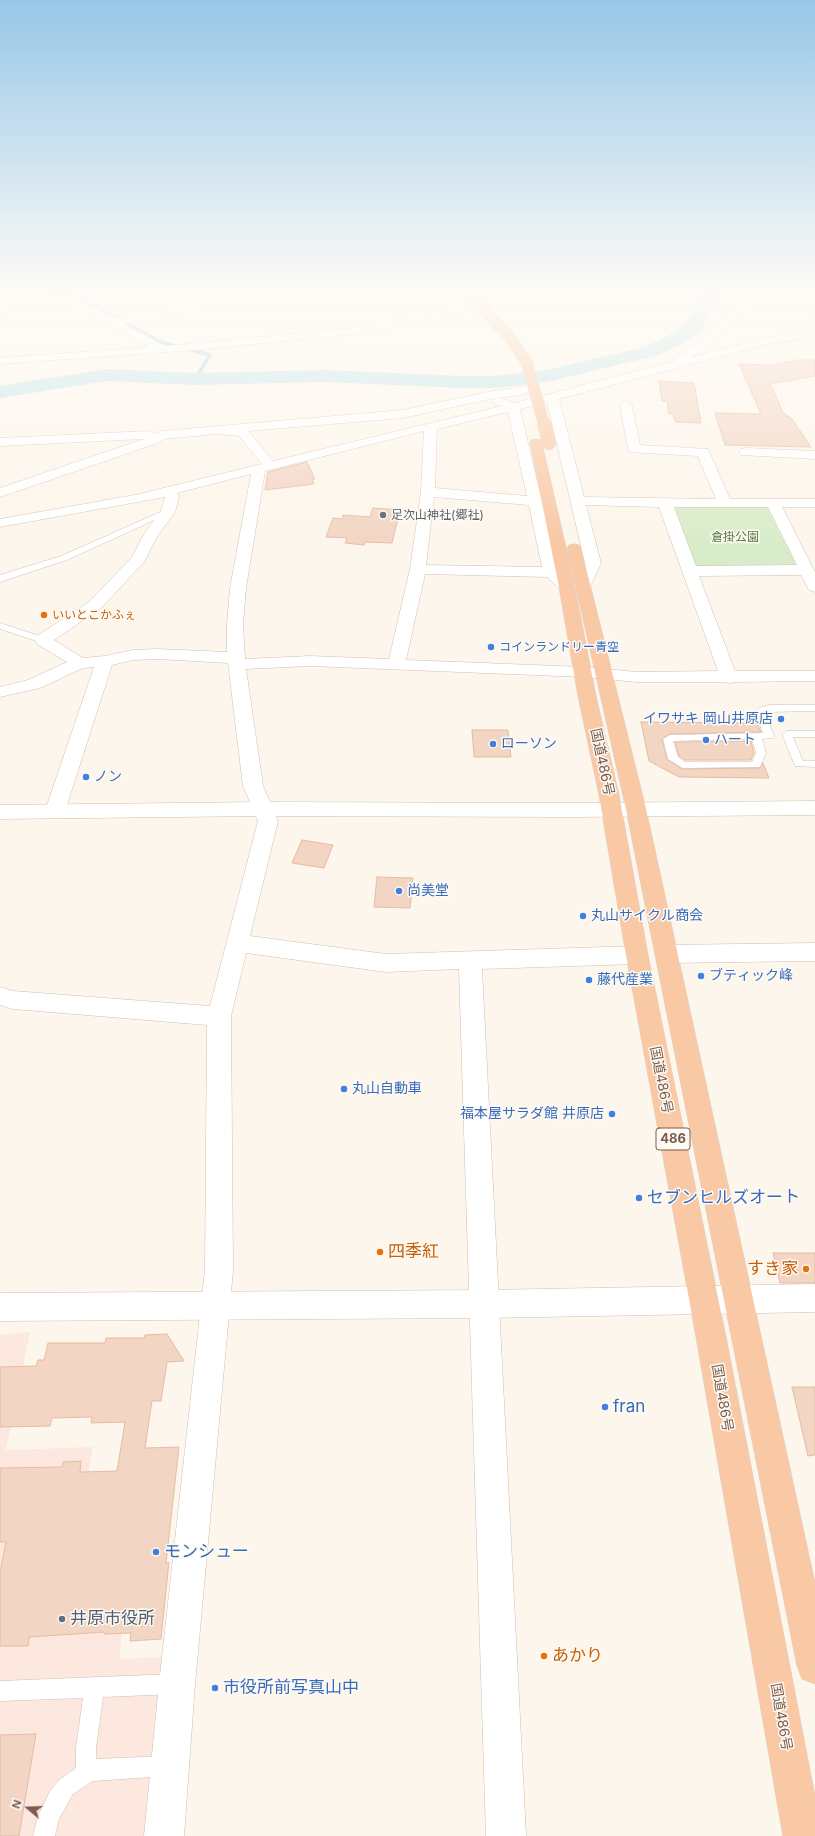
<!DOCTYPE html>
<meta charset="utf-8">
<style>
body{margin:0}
#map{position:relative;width:815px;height:1836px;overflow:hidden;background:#fdf6ec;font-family:Inter,sans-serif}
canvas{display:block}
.north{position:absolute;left:8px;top:1788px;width:40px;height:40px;-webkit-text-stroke:3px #fffaf3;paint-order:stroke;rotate:289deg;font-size:11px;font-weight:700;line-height:16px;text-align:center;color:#7a5c4d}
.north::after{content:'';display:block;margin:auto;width:14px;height:18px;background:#7a5c4d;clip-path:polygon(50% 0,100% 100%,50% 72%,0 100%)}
</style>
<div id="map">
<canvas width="815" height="1836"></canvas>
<div class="north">N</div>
</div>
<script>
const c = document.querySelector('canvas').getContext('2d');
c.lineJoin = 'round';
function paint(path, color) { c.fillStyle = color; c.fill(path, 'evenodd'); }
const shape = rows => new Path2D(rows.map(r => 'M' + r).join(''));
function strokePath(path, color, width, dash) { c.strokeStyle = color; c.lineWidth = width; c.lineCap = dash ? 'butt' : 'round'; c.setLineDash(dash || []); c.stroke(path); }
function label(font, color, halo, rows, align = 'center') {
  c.font = font + ' Inter,"Noto Sans JP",sans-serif'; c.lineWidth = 3; c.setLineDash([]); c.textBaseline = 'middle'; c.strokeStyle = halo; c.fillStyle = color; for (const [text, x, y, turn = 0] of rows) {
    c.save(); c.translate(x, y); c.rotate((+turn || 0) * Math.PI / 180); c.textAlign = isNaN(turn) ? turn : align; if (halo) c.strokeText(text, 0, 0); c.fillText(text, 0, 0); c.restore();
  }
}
const commercial = shape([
 [30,1332,6,1450,93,1447,70,1581,129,1577,119,1659,164,1657,147,1836,0,1836,0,1335]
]);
const green = shape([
 [764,506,768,508,797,566,694,568,673,510,679,507]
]);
const stream = shape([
 [67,297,86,302,122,320],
 [128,324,161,342,210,355,195,379]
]);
const river = shape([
 [29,290,58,290,73,293,76,297,73,301,67,302,31,296,28,292,29,290],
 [705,290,723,290,700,332,682,344,659,355,547,382,493,388,463,388,324,382,195,385,107,381,0,398,0,386,107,369,195,373,324,370,463,376,493,376,547,370,645,347,668,336,685,324,705,290]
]);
const building = shape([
 [796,360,815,360,815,376,770,384,783,412,792,419,811,447,725,445,715,413,761,414,739,364,771,365,796,360],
 [659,381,694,383,701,423,675,422,673,414,669,414,667,401,662,401,659,381],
 [307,462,315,479,312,479,314,484,265,490,268,472,307,462],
 [373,508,400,510,392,543,365,542,364,545,345,543,347,538,326,537,333,518,342,519,343,515,370,517,373,508],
 [641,722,757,723,761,732,670,734,662,739,667,759,682,769,760,768,763,763,769,778,679,777,649,761,641,722],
 [472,730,508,730,511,757,474,757,472,730],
 [751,741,754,753,751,760,685,760,679,756,675,742,751,741],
 [302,840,333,845,324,868,292,863,302,840],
 [377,877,413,878,410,908,374,907,377,877],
 [773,1253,815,1253,815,1283,780,1283,773,1253],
 [167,1334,184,1361,167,1362,161,1401,152,1401,145,1448,179,1447,166,1563,169,1562,161,1639,130,1641,131,1633,104,1634,104,1632,29,1637,28,1646,0,1646,0,1572,6,1542,0,1542,0,1468,62,1467,63,1462,81,1461,80,1472,117,1471,125,1422,91,1423,92,1417,52,1418,50,1426,0,1427,0,1367,36,1366,38,1360,44,1360,48,1343,105,1343,106,1338,144,1338,145,1335,167,1334],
 [792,1387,815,1387,815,1455,808,1456,792,1387],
 [36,1734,19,1836,0,1836,0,1735,36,1734]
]);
const service = shape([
 [750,290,756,290,754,293,757,295,757,297,749,295,750,290],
 [165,510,171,510,172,512,67,560,0,582,0,575,61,556,165,510],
 [0,623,46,638,48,640,43,643,0,629,0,623],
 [769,705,815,705,815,711,767,712,766,715,774,736,773,738,762,739,766,753,760,767,683,768,668,759,663,739,670,735,763,733,756,715,757,710,759,708,769,705],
 [752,739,756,753,752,762,685,762,678,757,673,741,752,739],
 [787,731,815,731,815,737,793,737,803,761,815,761,815,767,795,766,782,734,787,731],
 [175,1674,182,1677,185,1684,182,1691,175,1694,103,1697,96,1748,96,1759,167,1756,174,1759,177,1766,174,1773,167,1776,93,1781,73,1794,59,1819,55,1836,33,1836,38,1816,50,1791,59,1780,76,1768,76,1748,83,1698,0,1701,0,1681,175,1674]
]);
const minor = shape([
 [0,290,17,290,71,297,83,301,116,319,194,302,236,290,252,290,250,292,200,307,124,324,165,346,365,327,451,308,439,297,436,290,446,290,448,294,460,306,517,290,533,290,531,292,462,312,365,333,196,350,0,364,0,358,150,347,75,305,66,302,0,294,0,290],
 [755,290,766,290,737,319,692,357,772,337,815,331,815,337,772,343,559,399,584,497,716,499,698,456,629,452,628,449,620,406,622,403,626,402,630,403,632,406,640,445,708,449,730,499,815,499,815,507,782,507,815,572,815,592,809,590,801,575,699,576,735,671,815,671,815,681,735,682,729,683,723,682,637,682,584,677,310,666,246,669,263,786,278,821,250,936,386,954,637,946,645,949,648,955,645,961,637,964,482,969,526,1836,486,1836,459,969,386,972,246,953,231,1016,233,1270,195,1684,184,1836,144,1836,159,1684,205,1270,207,1025,13,1009,0,1005,0,987,13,991,210,1006,258,821,243,786,228,663,157,659,133,660,112,665,65,811,62,816,55,818,48,816,45,811,94,667,83,668,40,688,0,697,0,687,28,680,67,662,37,644,35,640,37,636,89,602,132,557,144,534,161,511,165,497,0,527,0,519,135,495,262,464,239,436,216,434,165,439,158,443,0,497,0,488,144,439,0,446,0,438,149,431,155,434,162,431,403,410,488,392,530,385,534,386,536,389,534,392,500,398,515,403,675,361,673,359,675,357,683,354,729,315,755,290],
 [495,398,493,401,495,404,502,406,273,461,248,431,403,418,495,398],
 [547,402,585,563,575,586,577,589,583,591,589,589,601,563,586,505,659,507,718,671,637,672,584,667,406,660,425,574,547,577,561,590,567,592,573,590,575,587,558,570,520,409,547,402],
 [508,412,527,496,435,488,437,429,508,412],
 [424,431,421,492,410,569,389,659,310,656,245,659,243,625,246,588,265,471,424,431],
 [251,474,230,588,227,625,227,652,157,649,133,650,105,656,83,658,54,640,101,608,144,562,158,535,175,512,179,497,177,493,251,474],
 [434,497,529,505,542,567,426,565,434,497],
 [674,507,768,507,797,565,696,566,674,507],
 [746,448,815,451,815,459,741,455,739,452,741,449,746,448],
 [815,943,815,961,666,963,658,960,655,954,658,948,666,945,815,943]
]);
const tertiary = shape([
 [815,801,815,815,572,817,263,816,0,819,0,805,263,802,572,803,815,801],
 [815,1284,815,1312,485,1318,0,1321,0,1293,485,1290,815,1284]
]);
const secondary = shape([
 [25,290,37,290,0,314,0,306,25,290]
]);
const trunk = shape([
 [536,439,541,440,542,443,575,587,596,696,619,795,648,955,726,1337,815,1796,815,1836,783,1836,696,1337,626,955,599,795,578,696,559,587,530,443,531,440,536,439],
 [574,544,579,545,581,548,646,809,815,1583,815,1684,802,1679,797,1666,626,809,567,548,569,545,574,544]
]);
const trunkBridgeFar1 = shape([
 [463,290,508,335,527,363,544,424]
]);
const trunkBridge = shape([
 [544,423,549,443]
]);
const markers = [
 [383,515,4,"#6b7280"],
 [44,615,4,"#e8710a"],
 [491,647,4,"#3f7fe0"],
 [781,719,4,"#3f7fe0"],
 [706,740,4,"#3f7fe0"],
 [493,744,4,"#3f7fe0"],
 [86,777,4,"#3f7fe0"],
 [399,891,4,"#3f7fe0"],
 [583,916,4,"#3f7fe0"],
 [701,976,4,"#3f7fe0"],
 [589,980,4,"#3f7fe0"],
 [344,1089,4,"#3f7fe0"],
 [612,1114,4,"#3f7fe0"],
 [639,1198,4,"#3f7fe0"],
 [380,1252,4,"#e8710a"],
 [806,1269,4,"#e8710a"],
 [605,1407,4,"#3f7fe0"],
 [156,1552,4,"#3f7fe0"],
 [62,1619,4,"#5c6f8a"],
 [544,1656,4,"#e8710a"],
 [215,1688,4,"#3f7fe0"]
];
const farWorshipnames = [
 ["足次山神社(郷社)",391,515]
];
const farParknames = [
 ["倉掛公園",735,537]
];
const farFoodnames = [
 ["いいとこかふぇ",52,615]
];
const farShopnames = [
 ["コインランドリー青空",499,647]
];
const shields = [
 [673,1139,34]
];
const shieldNames = [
 ["486",673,1139]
];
const shopNames = [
 ["イワサキ 岡山井原店",773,719,"right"],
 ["ハート",714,740],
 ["ローソン",501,744],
 ["ノン",94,777],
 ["尚美堂",407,891],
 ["丸山サイクル商会",591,916],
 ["ブティック峰",709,976],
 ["藤代産業",597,980],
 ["丸山自動車",352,1089],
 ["福本屋サラダ館 井原店",604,1114,"right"]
];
const streetNames = [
 ["国道486号",602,762,78],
 ["国道486号",661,1080,79],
 ["国道486号",722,1398,80],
 ["国道486号",781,1717,80]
];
const nearShopnames = [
 ["セブンヒルズオート",647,1198],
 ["fran",613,1407],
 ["モンシュー",164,1552],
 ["市役所前写真山中",223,1688]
];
const nearFoodnames = [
 ["四季紅",388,1252],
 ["すき家",798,1269,"right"],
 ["あかり",552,1656]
];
const nearServicenames = [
 ["井原市役所",70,1619]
];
paint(commercial, '#fde8e0');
paint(green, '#d8ecc9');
strokePath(stream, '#a5d3da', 3.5);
paint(river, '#bfe3e8');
paint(building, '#f3d5c3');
strokePath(building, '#e6bba3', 1);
strokePath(service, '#d1beb0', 1);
strokePath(minor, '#d1beb0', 1);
strokePath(tertiary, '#d1beb0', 1);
strokePath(secondary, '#d6c0b0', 1);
strokePath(trunk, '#dad1cd', 1);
paint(service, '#fff');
paint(minor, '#fff');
paint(tertiary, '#fff');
paint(secondary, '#fff');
paint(trunk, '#f9c8a4');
strokePath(trunkBridgeFar1, '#dad1cd', 12, []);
strokePath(trunkBridge, '#dad1cd', 14, []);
strokePath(trunkBridgeFar1, '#f9c8a4', 11);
strokePath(trunkBridge, '#f9c8a4', 14);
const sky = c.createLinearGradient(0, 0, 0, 547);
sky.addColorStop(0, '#97c7e8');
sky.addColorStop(0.53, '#fefbf6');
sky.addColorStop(1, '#fefbf600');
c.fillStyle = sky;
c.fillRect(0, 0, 815, 547);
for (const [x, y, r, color] of markers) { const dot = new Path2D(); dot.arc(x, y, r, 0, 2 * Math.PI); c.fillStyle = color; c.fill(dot); strokePath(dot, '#fffaf3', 1.5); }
label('12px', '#5b616d', '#fffaf3', farWorshipnames, 'left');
label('12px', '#537a41', '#fffaf3', farParknames);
label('12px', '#c56008', '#fffaf3', farFoodnames, 'left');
label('12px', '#366cbe', '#fffaf3', farShopnames, 'left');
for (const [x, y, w] of shields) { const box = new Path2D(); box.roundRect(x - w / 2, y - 11, w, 22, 3); c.fillStyle = '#fffaf3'; c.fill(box); strokePath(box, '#7a5c4d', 1); }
label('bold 13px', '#7a5c4d', null, shieldNames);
label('14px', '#366cbe', '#fffaf3', shopNames, 'left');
label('14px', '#7a5c4d', '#fffaf3', streetNames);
label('17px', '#366cbe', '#fffaf3', nearShopnames, 'left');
label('17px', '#c56008', '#fffaf3', nearFoodnames, 'left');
label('17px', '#4e5e75', '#fffaf3', nearServicenames, 'left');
</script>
